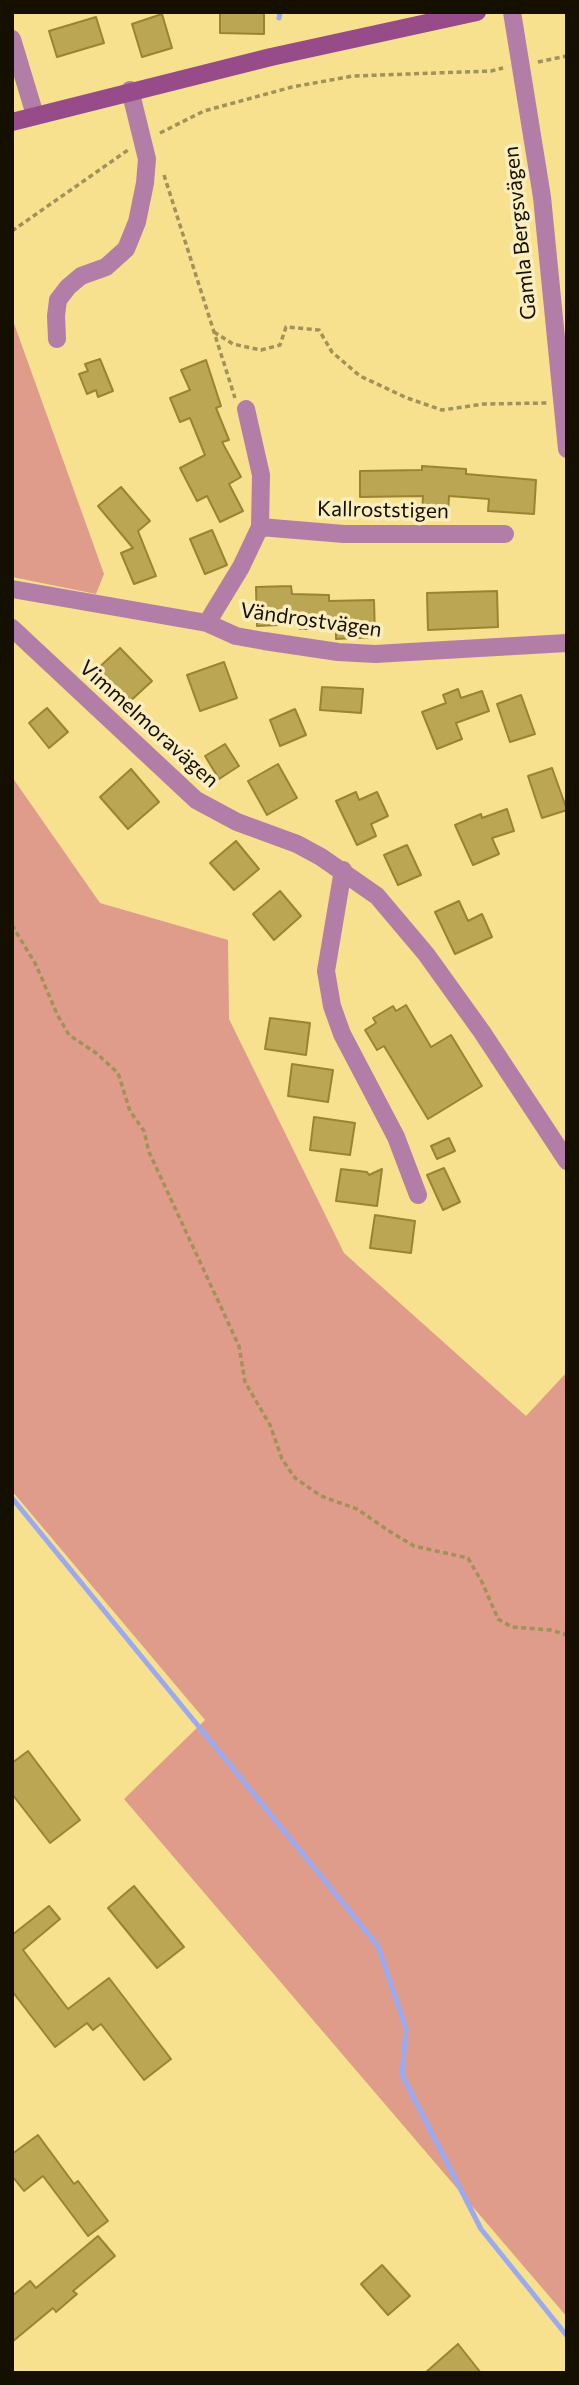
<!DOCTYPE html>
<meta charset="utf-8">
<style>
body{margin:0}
#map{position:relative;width:579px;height:2385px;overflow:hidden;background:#f7e08e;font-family:Commissioner,sans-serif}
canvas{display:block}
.frame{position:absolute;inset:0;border:14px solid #150f00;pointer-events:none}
</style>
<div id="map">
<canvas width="579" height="2385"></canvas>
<div class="frame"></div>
</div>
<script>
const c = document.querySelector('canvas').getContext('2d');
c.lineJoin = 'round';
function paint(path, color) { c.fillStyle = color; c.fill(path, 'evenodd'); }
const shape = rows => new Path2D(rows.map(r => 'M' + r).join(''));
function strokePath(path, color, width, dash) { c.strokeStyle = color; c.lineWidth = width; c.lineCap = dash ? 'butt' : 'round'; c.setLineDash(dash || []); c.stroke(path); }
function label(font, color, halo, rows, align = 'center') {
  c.font = font + ' Commissioner,sans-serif'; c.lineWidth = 7; c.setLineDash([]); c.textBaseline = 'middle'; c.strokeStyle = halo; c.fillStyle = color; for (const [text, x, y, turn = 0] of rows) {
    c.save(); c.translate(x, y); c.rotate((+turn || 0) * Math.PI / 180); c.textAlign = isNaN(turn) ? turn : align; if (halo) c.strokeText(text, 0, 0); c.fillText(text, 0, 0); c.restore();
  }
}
const green = shape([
 [12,318,104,574,96,594,12,577],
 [12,777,100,903,228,940,229,1019,344,1253,526,1416,567,1372,567,2317,124,1799,205,1720,12,1491]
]);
const stream = shape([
 [279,18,280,12],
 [12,1498,378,1946,406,2029,402,2075,481,2229,567,2336]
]);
const building = shape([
 [220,12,264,12,264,34,220,33,220,12],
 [162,14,172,48,142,57,132,24,162,14],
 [96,17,104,43,57,57,49,31,96,17],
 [100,359,113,391,98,397,96,390,87,394,79,374,88,371,85,364,100,359],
 [206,360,221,406,216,408,229,440,222,442,241,477,229,484,243,511,220,522,207,496,197,501,180,468,205,455,190,418,180,422,170,398,190,390,181,370,206,360],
 [422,466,466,469,466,474,536,480,534,514,488,511,489,499,449,496,448,514,422,513,423,496,360,497,360,471,422,470,422,466],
 [121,487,150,521,138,531,156,576,134,584,121,553,133,548,98,506,121,487],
 [212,530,227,565,205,574,190,539,212,530],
 [291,586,292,594,329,595,329,601,374,600,375,637,336,639,336,629,300,629,300,624,257,626,256,587,291,586],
 [497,591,498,627,428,630,427,593,497,591],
 [120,648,152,681,126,705,94,672,120,648],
 [224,662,237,698,200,711,187,675,224,662],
 [322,687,363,689,361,713,320,710,322,687],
 [458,689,461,698,482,691,489,711,456,723,462,739,437,749,422,712,446,703,443,695,458,689],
 [521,695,535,734,510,742,497,704,521,695],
 [47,708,68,732,49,748,29,723,47,708],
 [295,709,306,735,280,746,270,720,295,709],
 [225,744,239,766,219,779,205,756,225,744],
 [278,764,297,798,267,815,248,781,278,764],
 [552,768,567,810,542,818,528,776,552,768],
 [131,769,159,802,128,829,100,797,131,769],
 [356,792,359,800,377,792,388,816,371,824,376,836,357,845,336,801,356,792],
 [507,809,514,831,492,838,499,854,473,865,455,825,481,814,482,818,507,809],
 [236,841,259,869,234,890,210,863,236,841],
 [407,845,421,875,398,885,384,855,407,845],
 [280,891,301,916,274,940,253,914,280,891],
 [459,901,468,921,482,914,492,937,455,954,435,912,459,901],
 [406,1005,431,1047,451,1035,482,1086,428,1119,384,1046,377,1050,365,1030,376,1023,373,1018,393,1006,396,1011,406,1005],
 [270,1018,310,1023,306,1055,265,1049,270,1018],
 [292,1064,333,1070,328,1102,288,1096,292,1064],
 [314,1117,355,1123,350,1155,310,1150,314,1117],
 [449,1138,455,1151,437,1159,431,1146,449,1138],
 [444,1168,460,1202,443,1210,427,1175,444,1168],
 [341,1169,367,1172,369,1175,382,1169,377,1206,336,1201,341,1169],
 [375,1215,415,1221,411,1253,370,1248,375,1215],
 [28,1751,80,1820,50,1843,12,1794,12,1763,28,1751],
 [134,1886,184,1947,157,1968,108,1908,134,1886],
 [49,1906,60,1919,23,1950,68,2009,109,1978,171,2059,144,2080,101,2024,93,2030,87,2023,55,2047,12,1991,12,1935,49,1906],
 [38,2135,74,2184,78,2181,108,2221,88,2236,43,2176,24,2191,12,2176,12,2154,38,2135],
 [98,2236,115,2256,73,2291,77,2294,56,2312,53,2308,12,2342,12,2296,30,2281,36,2288,98,2236],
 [382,2265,410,2296,388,2315,361,2284,382,2265],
 [458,2344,481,2373,425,2373,458,2344]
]);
const path = shape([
 [538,62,567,56],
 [160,133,204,111,292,87,353,76,491,71,503,68],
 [164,175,235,398],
 [12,231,128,150],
 [214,332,233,344,261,350,280,345,286,327,319,330,332,352,360,376,407,398,442,410,484,404,547,403],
 [12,925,36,965,57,1014,69,1035,96,1053,118,1073,130,1111,144,1131,149,1152,239,1346,245,1382,270,1425,282,1459,295,1478,321,1496,357,1509,389,1531,414,1546,468,1558,482,1582,498,1619,512,1627,551,1630,567,1635]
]);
const street = shape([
 [512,12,542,197,567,449],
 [12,39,35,115],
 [57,339,56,316,58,300,68,287,81,276,106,267,126,249,137,222,145,183,147,159,130,90],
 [260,527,344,534,505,534],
 [12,589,207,623,236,636,264,641,338,652,375,654,567,643],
 [207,623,241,567,260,527,261,475,246,409],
 [12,628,196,800,237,822,297,844,321,857,377,896,426,954,482,1032,567,1161],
 [343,870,326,971,332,1006,342,1034,396,1137,418,1195]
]);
const secondary = shape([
 [12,122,271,57,477,12]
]);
const streetNames = [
 ["Gamla Bergsvägen",520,233,-96],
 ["Kallroststigen",383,510,1],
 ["Vändrostvägen",311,620,8],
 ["Vimmelmoravägen",149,724,42]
];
paint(green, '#df9c8b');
strokePath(stream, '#9ba9f1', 5);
paint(building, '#bba654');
strokePath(building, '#998430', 2);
strokePath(path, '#a29158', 3.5, [5, 3.5]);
strokePath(street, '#b27ea7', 18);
strokePath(secondary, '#984b89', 18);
label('21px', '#150f00', '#fbeebe', streetNames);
</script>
